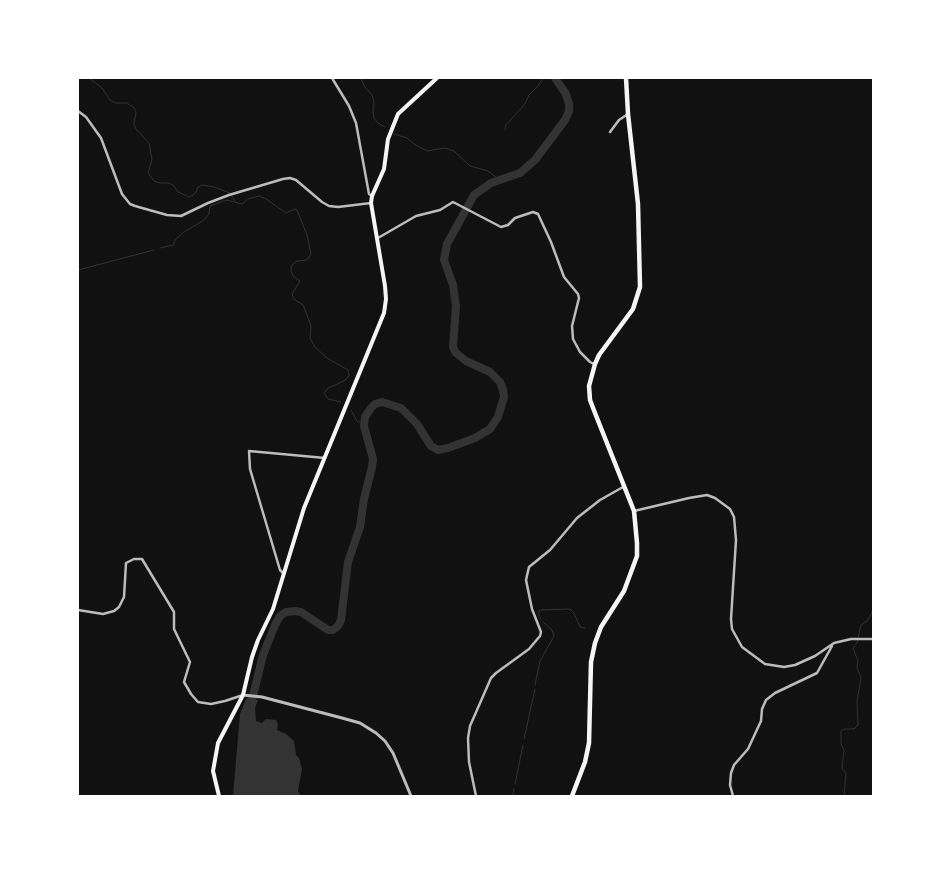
<!DOCTYPE html>
<style>
body{margin:0}
#map{position:relative;width:951px;height:874px;overflow:hidden;background:#111;font-family:Cabin,sans-serif}
canvas{display:block}
.frame{position:absolute;inset:0;border:79px solid #fff;pointer-events:none}
</style>
<div id="map">
<canvas width="951" height="874"></canvas>
<div class="frame"></div>
</div>
<script>
const c = document.querySelector('canvas').getContext('2d');
c.lineJoin = 'round';
function paint(path, color) { c.fillStyle = color; c.fill(path, 'evenodd'); }
const shape = rows => new Path2D(rows.map(r => 'M' + r).join(''));
function strokePath(path, color, width, dash) { c.strokeStyle = color; c.lineWidth = width; c.lineCap = dash ? 'butt' : 'round'; c.setLineDash(dash || []); c.stroke(path); }
const water = shape([
 [248,698,258,700,255,708,256,721,262,723,266,719,276,720,278,724,277,730,286,734,294,741,296,755,299,758,302,769,298,791,301,796,233,796,240,714,246,699]
]);
const stream = shape([
 [89,78,102,88,110,100,115,103,127,103,134,108,136,112,134,124,136,129,149,143,152,160,148,173,154,181,160,183,169,183,173,185,178,192,189,197,193,195,197,191,197,188,202,185,214,187,230,193,235,201],
 [361,78,364,86,372,95,374,102,373,112,374,118,378,123,385,127],
 [505,130,506,125,525,104,529,95,538,86,543,78],
 [394,134,407,138,414,144,427,151,445,148,454,151,470,166,488,171,501,181],
 [160,248,173,245,176,239,184,232,204,220,209,214,210,206,227,200,242,204,248,199,259,196,266,199,286,213,295,209,297,210,307,235,311,254,307,260,297,261,292,265,291,271,293,276,300,281,292,294,293,297,295,300,302,304,304,307,311,326,310,338,315,347,327,358,348,370,349,376,344,381,328,388,324,393,328,399,341,402],
 [78,270,154,250],
 [351,410,357,421,364,426],
 [541,619,538,613,540,610,570,609,574,613,580,627,585,628],
 [535,685,540,661,554,636,552,630,543,622],
 [524,739,535,689],
 [515,784,523,745],
 [513,796,514,789],
 [844,796,846,773,842,768,844,750,841,744,841,731,844,729,854,729,858,725,857,701,861,678,857,667,858,661,853,648,857,643,861,625,867,621,872,613,874,597]
]);
const river = shape([
 [250,708,263,655,275,625,280,616,286,612,295,611,301,612,328,630,333,630,338,626,341,620,348,562,360,527,364,499,372,467,373,459,364,426,365,417,371,408,375,404,382,402,401,408,417,424,431,446,438,450,448,448,475,438,490,429,498,417,504,397,503,390,500,382,490,372,466,361,456,353,453,347,456,306,453,285,444,260,447,244,474,195,491,183,520,173,535,160,565,120,569,111,569,104,566,94,555,78]
]);
const minor = shape([
 [332,78,349,106,356,123,369,194,372,196],
 [78,111,86,117,101,138,122,194,130,204,135,206,167,215,181,216,208,203,229,195,283,179,290,178,296,180,322,202,329,206,338,207,371,203],
 [610,132,619,120,628,114],
 [378,238,416,216,440,210,453,202,501,227,508,225,515,218,533,212,538,214,551,242,564,277,578,294,579,298,572,326,573,339,580,352,590,362,594,364],
 [634,511,689,498,707,495,715,498,730,509,734,517,736,540,731,619,732,629,742,647,765,664,784,667,795,665,815,656,834,643,851,639,874,639],
 [284,574,280,570,250,469,249,451,325,458],
 [78,610,103,614,114,611,119,607,124,597,126,563,134,559,142,559,174,612,174,629,190,662,184,682,191,694,198,702,211,704,225,701,243,695],
 [476,796,469,762,468,738,470,726,491,678,496,673,529,649,540,636,541,632,532,609,526,580,529,567,550,550,577,518,600,500,623,487],
 [733,796,730,785,731,773,734,765,748,749,761,721,762,709,766,700,775,693,817,673,832,646]
]);
const tertiary = shape([
 [243,695,262,697,342,718,360,723,376,733,385,741,393,753,411,796]
]);
const secondary = shape([
 [219,796,213,771,218,743,243,695,252,657,258,640,273,609,304,508,384,313,386,299,385,286,371,203,372,196,384,169,388,139,398,114,437,78]
]);
const trunk = shape([
 [572,796,585,762,589,743,591,662,595,643,601,627,624,591,637,556,637,543,634,511,595,413,590,400,589,386,595,364,599,355,633,309,640,287,638,204,628,114,626,78]
]);
paint(water, '#333');
strokePath(stream, '#333', 1);
strokePath(river, '#333', 8);
strokePath(minor, '#bcbcbc', 2.5);
strokePath(tertiary, '#bcbcbc', 3);
strokePath(secondary, '#f5f5f5', 4);
strokePath(trunk, '#f5f5f5', 4.5);
</script>
